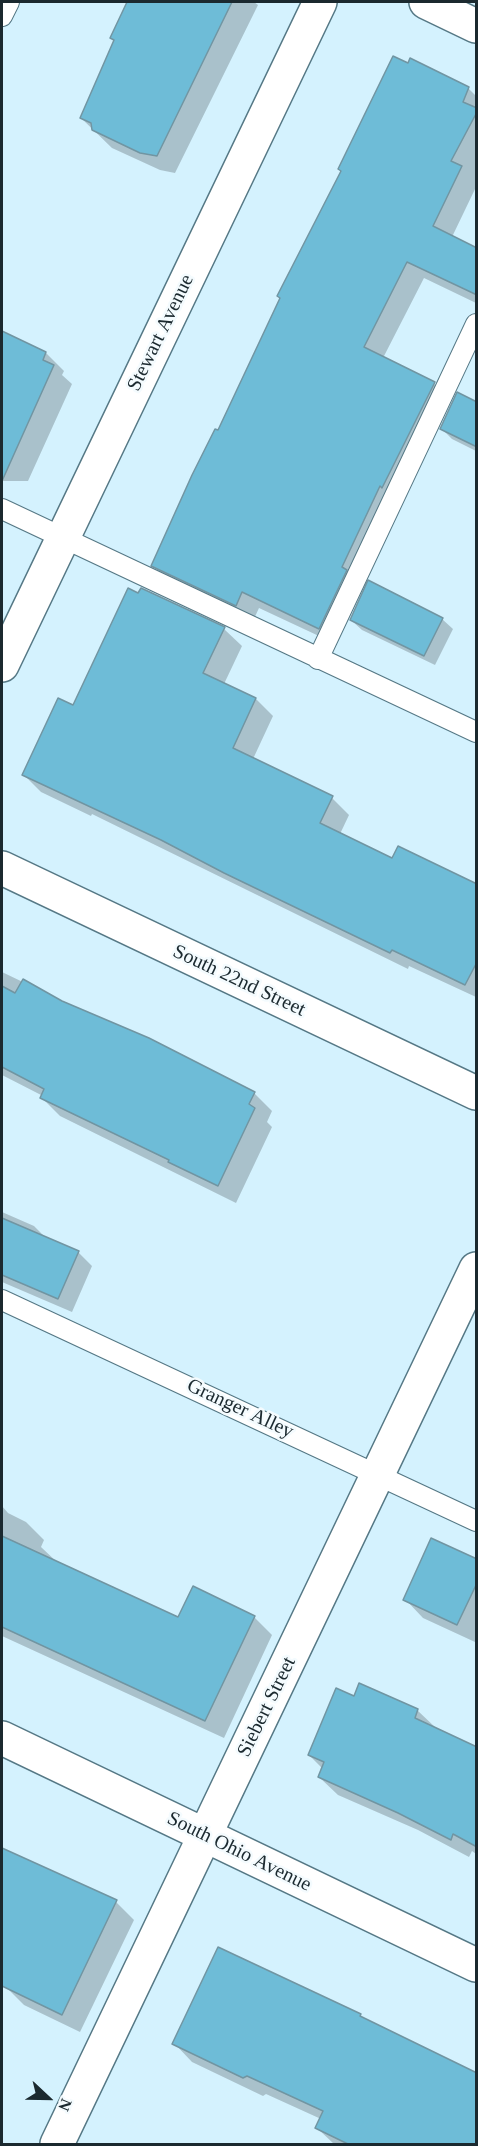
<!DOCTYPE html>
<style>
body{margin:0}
#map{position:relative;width:478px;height:2146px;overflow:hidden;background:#d4f2fe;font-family:Georgia,serif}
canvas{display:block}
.frame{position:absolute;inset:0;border:3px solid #1b292f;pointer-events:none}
.north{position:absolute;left:18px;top:2068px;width:60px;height:60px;-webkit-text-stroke:4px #f4fbfe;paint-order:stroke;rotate:112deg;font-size:16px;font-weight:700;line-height:24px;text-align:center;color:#1b292f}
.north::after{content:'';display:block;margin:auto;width:21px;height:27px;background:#1b292f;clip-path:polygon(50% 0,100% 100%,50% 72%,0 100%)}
</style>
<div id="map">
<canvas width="478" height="2146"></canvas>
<div class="frame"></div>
<div class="north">N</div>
</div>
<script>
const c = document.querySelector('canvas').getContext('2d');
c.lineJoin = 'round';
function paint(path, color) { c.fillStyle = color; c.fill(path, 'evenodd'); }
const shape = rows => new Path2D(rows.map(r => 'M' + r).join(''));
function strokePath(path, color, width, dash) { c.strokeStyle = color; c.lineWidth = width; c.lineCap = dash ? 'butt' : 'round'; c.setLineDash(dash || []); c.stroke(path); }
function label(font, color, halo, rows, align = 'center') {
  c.font = font + ' Georgia,serif'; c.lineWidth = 5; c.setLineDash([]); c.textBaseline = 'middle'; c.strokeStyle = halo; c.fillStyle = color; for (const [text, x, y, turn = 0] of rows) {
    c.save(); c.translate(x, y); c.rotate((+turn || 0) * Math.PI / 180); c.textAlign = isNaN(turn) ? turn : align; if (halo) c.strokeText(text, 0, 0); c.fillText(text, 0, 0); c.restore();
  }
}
const shadow = shape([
 [128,2,254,2,258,5,175,173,160,170,112,148,81,118,115,41,111,37],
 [468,88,476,96,476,187,452,237,476,250,476,303,424,278,383,358,434,384,451,400,358,583,363,588,336,644,259,608,253,621,170,582,153,566,218,432],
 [2,333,46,353,64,371,62,375,72,384,28,481,2,481],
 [476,404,476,451,452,439,442,429],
 [141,590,224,629,242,646,224,684,256,699,273,716,253,759,332,798,349,815,340,834,476,896,476,997,409,966,408,969,92,814,91,816,41,792,24,775,73,707],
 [442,619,453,629,435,665,362,630,351,620],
 [2,972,254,1093,272,1111,267,1122,272,1127,236,1203,60,1116,42,1098,43,1096,2,1075],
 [2,1212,34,1226,47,1239,78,1252,92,1266,72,1312,2,1282],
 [2,1506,8,1513,26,1522,44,1540,41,1547,59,1564,179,1619,254,1617,272,1635,224,1738,2,1636],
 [476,1561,475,1642,423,1618,405,1599],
 [355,1698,417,1710,436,1728,476,1749,476,1854,472,1851,469,1857,418,1830,338,1795,319,1777,323,1769,309,1755],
 [2,1849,116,1902,134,1920,80,2032,24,2005,6,1987,7,1984,2,1982],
 [360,2015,476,2144,334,2144,317,2128,321,2119,266,2094,263,2096,192,2062,174,2043]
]);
const building = shape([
 [127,2,232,2,157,156,140,153,92,130,91,123,80,118,114,40,110,38,127,2],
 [393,56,408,63,410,58,469,87,463,102,477,108,477,112,451,161,462,166,433,226,477,248,477,295,407,262,364,347,435,382,382,488,380,486,342,567,347,570,319,629,242,592,236,606,151,566,192,475,215,429,218,430,280,298,277,296,341,171,338,169,393,56],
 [2,331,46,352,43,360,54,365,2,481,2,331],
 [457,392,477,402,477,447,440,429,457,392],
 [368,580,443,618,424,656,350,620,368,580],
 [128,588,138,593,141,588,225,627,203,673,256,698,233,748,333,796,320,823,392,858,398,846,477,884,477,962,465,985,392,950,390,953,224,873,161,840,22,775,58,698,73,705,128,588],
 [23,979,62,1001,149,1038,255,1092,249,1104,255,1108,218,1186,168,1162,169,1160,40,1098,44,1089,2,1067,2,986,15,993,23,979],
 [2,1218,79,1251,58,1299,2,1275,2,1218],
 [2,1536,178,1617,193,1586,255,1616,205,1721,2,1627,2,1536],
 [431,1538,477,1559,477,1583,457,1625,403,1600,431,1538],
 [359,1683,418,1709,415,1718,477,1747,477,1847,453,1834,451,1840,398,1813,318,1777,324,1762,308,1755,336,1688,354,1696,359,1683],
 [2,1848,117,1900,62,2015,2,1986,2,1848],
 [218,1947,361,2014,360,2016,477,2073,477,2145,350,2145,315,2128,323,2111,247,2076,243,2078,172,2044,218,1947]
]);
const service = shape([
 [2,16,9,2],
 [2,509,476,732],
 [318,659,476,324],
 [2,1300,476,1521]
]);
const minor = shape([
 [426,2,476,26],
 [2,665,320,2],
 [2,868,476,1093],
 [57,2144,476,1269]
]);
const tertiary = shape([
 [2,1738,476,1965]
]);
const streetNames = [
 ["Stewart Avenue",161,333,-64],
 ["South 22nd Street",239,981,25],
 ["Granger Alley",240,1409,25],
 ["Siebert Street",267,1707,-64],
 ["South Ohio Avenue",239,1852,26]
];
paint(shadow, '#0003');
paint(building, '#6ebcd7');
strokePath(building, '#7195a2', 1.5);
strokePath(service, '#557885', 22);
strokePath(minor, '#557885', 36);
strokePath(tertiary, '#557885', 36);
strokePath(service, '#fff', 20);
strokePath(minor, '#fff', 33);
strokePath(tertiary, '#fff', 33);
label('20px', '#1b292f', '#f4fbfe', streetNames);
</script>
